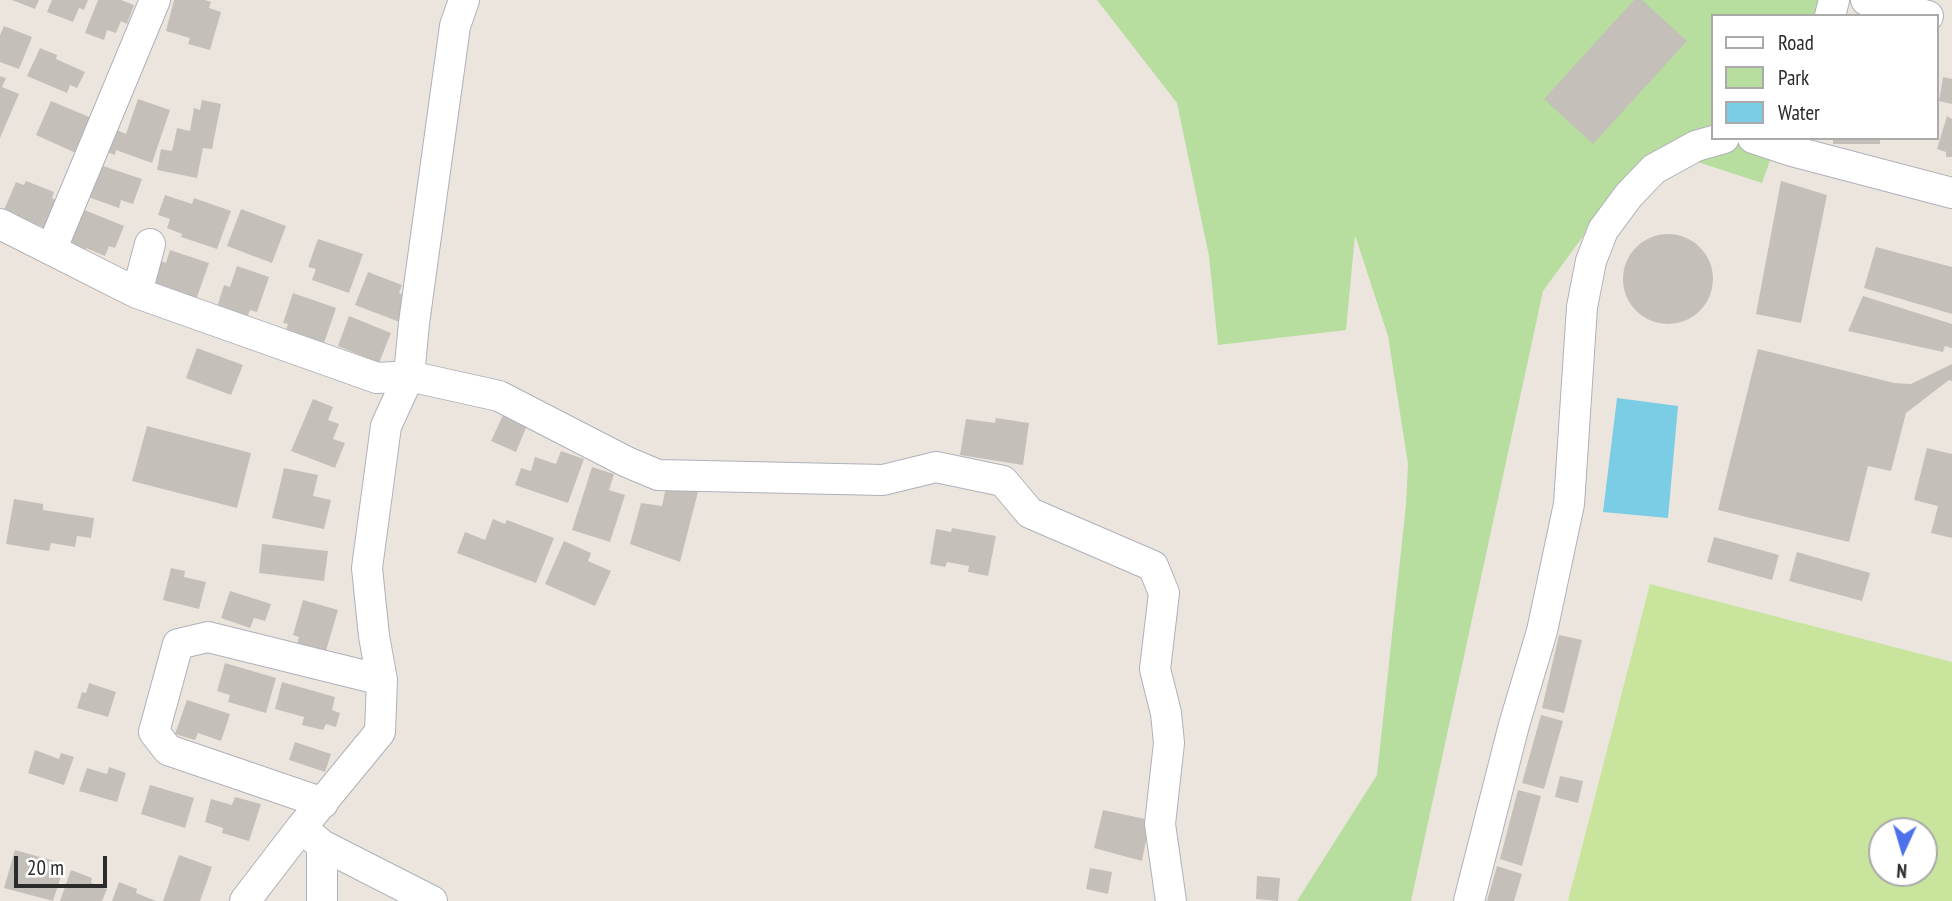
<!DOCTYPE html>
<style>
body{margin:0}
#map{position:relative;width:1952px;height:901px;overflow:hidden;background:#ebe5de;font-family:"PT Sans Narrow",sans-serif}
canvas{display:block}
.legend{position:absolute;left:1711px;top:14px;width:228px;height:126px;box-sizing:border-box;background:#fff;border:2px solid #aaa;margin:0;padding:9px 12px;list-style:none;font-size:21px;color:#2b2b2b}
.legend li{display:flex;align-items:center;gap:14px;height:35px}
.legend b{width:35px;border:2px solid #aaa}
.north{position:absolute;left:1868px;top:817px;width:70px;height:70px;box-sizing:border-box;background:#fff;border:2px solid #aaa;border-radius:50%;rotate:184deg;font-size:19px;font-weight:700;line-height:28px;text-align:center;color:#2b2b2b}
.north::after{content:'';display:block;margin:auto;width:24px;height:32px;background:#4c71eb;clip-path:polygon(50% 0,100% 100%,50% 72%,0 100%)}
.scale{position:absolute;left:14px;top:856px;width:93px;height:32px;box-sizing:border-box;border:4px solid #2b2b2b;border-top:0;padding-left:9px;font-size:21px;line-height:24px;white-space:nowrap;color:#2b2b2b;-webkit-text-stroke:5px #fff;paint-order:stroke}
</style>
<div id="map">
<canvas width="1952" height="901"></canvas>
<ul class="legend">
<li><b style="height:9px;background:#fff"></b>Road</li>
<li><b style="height:19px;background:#b7dd9f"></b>Park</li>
<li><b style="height:19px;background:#7acde4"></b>Water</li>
</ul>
<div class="north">N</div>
<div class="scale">20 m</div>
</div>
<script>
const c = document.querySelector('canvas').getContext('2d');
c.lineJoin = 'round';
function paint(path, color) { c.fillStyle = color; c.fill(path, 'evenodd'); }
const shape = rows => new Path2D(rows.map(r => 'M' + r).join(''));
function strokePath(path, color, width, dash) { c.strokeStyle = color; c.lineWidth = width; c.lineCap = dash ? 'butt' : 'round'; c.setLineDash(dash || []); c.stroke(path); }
const green = shape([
 [1097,0,1823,0,1818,16,1712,16,1712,138,1778,138,1762,183,1661,150,1622,183,1543,291,1411,901,1297,901,1377,775,1406,505,1408,464,1388,336,1355,235,1346,330,1218,345,1209,256,1177,103]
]);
const pitch = shape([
 [1650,584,1952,662,1952,901,1568,901],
 [1882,831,1924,831,1924,873,1882,873]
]);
const water = shape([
 [1617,398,1678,406,1668,518,1603,512]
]);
const building = shape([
 [12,0,39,0,35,9],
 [52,0,88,0,84,10,79,8,73,22,47,12],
 [98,0,121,0,134,5,127,24,121,21,116,33,107,30,104,40,85,33],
 [174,0,205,0,211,2,209,8,221,12,210,50,188,44,190,38,166,31],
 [1634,0,1642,0,1687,41,1593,144,1544,99],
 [4,26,32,37,19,69,0,62,0,35],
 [40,48,57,55,56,59,85,72,77,88,70,85,67,93,27,76],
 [0,76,6,78,2,87,19,94,0,138],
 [1943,77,1952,79,1952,104,1939,101],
 [138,99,170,110,152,163,116,150,115,155,104,151,112,128,126,134],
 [202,100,221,104,212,149,203,148,197,178,157,170,161,149,172,151,177,128,190,131,194,108,200,110],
 [51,101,94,119,78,154,36,135],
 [1947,116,1952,119,1952,157,1946,157,1946,152,1937,149],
 [1833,138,1880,138,1880,144,1833,144],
 [100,165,142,179,133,204,121,200,119,208,88,197],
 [26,181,54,192,52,198,57,201,45,228,35,224,32,229,12,221,15,215,4,210,16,182,24,185],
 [1781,181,1827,195,1801,323,1756,314],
 [165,195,192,204,194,198,231,211,217,249,181,237,182,234,167,228,170,219,158,215],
 [77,207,124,226,115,248,109,246,105,256,86,248,85,252,62,243],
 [241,209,286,226,272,263,227,246],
 '1623 279a45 45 0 1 1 90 0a45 45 0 1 1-90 0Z',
 [318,239,363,254,349,293,312,280,316,269,308,267],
 [1876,247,1952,267,1952,314,1864,288],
 [170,250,209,263,196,300,154,283,161,261,166,263],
 [237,266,269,277,257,312,250,310,247,318,217,307,224,285,230,287],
 [368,272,402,285,399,293,415,299,405,324,355,305],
 [293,293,336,308,324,343,286,330,288,324,283,323],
 [1863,296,1952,324,1952,348,1945,346,1943,352,1848,331],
 [349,316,391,333,379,363,338,346],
 [197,348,243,365,231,395,186,378],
 [1758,349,1894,383,1911,384,1952,364,1952,381,1949,380,1906,413,1891,471,1868,466,1849,542,1718,510],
 [313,399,333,407,328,420,339,424,333,439,345,443,335,468,291,451],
 [504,413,528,423,516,452,491,441],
 [996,418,1029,423,1023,465,960,455,966,419,995,423],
 [147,426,251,453,237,508,132,481],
 [1927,448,1952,454,1952,538,1931,533,1938,506,1914,500],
 [561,451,584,459,568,503,515,485,521,468,531,471,535,457,556,464],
 [592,467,614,474,609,490,625,495,610,542,572,530],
 [284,468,318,475,313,496,331,500,324,529,272,518],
 [666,487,699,488,680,562,630,544,641,503,662,506],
 [14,499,43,504,43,510,94,518,91,538,77,536,75,547,51,543,49,551,6,544],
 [493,519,505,524,507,520,554,538,536,583,457,553,465,532,485,540],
 [952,528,996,536,988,576,968,572,969,566,947,562,945,567,930,564,936,529,951,532],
 [1714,537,1779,555,1772,580,1707,562],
 [564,541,591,553,588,561,611,571,595,606,545,584],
 [262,544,328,551,324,581,259,573],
 [1797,552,1870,573,1862,601,1789,581],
 [171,568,185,571,184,577,206,582,199,609,163,600],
 [230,591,271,604,265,621,254,618,250,628,221,618],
 [303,600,338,610,325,654,296,647,299,637,293,635],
 [1559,635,1582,640,1564,713,1542,708],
 [225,663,276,678,266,713,228,702,230,695,217,691],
 [282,682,335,697,332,710,340,713,336,727,326,724,323,730,302,725,304,717,275,709],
 [89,683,116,692,108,717,77,708,82,692,86,693],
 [187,700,230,714,221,741,198,733,195,740,175,734],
 [1541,715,1563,721,1544,789,1522,783],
 [295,742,331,754,325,772,289,760],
 [35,750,59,759,61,753,74,757,64,785,28,773],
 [109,767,126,773,117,802,79,791,87,768,107,774],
 [1560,776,1583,781,1578,803,1555,797],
 [150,785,194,798,185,828,141,814],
 [1518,790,1541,796,1522,866,1500,859],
 [235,797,261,804,249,841,222,833,223,828,205,822,211,799,232,805],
 [1103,810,1150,820,1142,861,1094,848],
 [15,850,65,864,53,901,4,888],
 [179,855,212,867,200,901,163,901],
 [1497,866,1522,874,1514,901,1487,901],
 [1090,868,1112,872,1108,894,1086,889],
 [71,870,92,878,91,883,107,889,102,901,60,901],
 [1257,876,1280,878,1278,901,1256,899],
 [119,882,137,889,136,893,156,901,112,901]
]);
const minor = shape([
 [1866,0,1928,16],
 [1830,16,1834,0],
 [1753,138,1792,151,1952,193],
 [0,224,137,293,377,378,409,376,499,396,627,462,658,475,883,480,936,467,1003,481,1030,513,1153,566,1164,593,1155,669,1166,713,1169,743,1160,824,1171,901],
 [52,248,155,0],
 [137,293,150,244],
 [323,803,168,750,154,732,178,644,208,637,382,680],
 [301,828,322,845,432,901],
 [245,901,301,828,380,732,382,680,374,636,367,568,386,426,409,376,414,323,455,26,464,0],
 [322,901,322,845],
 [1469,901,1514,725,1542,631,1569,504,1582,307,1591,261,1603,230,1629,195,1654,169,1696,146,1724,138]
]);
paint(green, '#b7dd9f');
paint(pitch, '#c9e49c');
paint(water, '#7acde4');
paint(building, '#c4c0b9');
strokePath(minor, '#aeb1ba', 32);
strokePath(minor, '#fff', 30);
</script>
